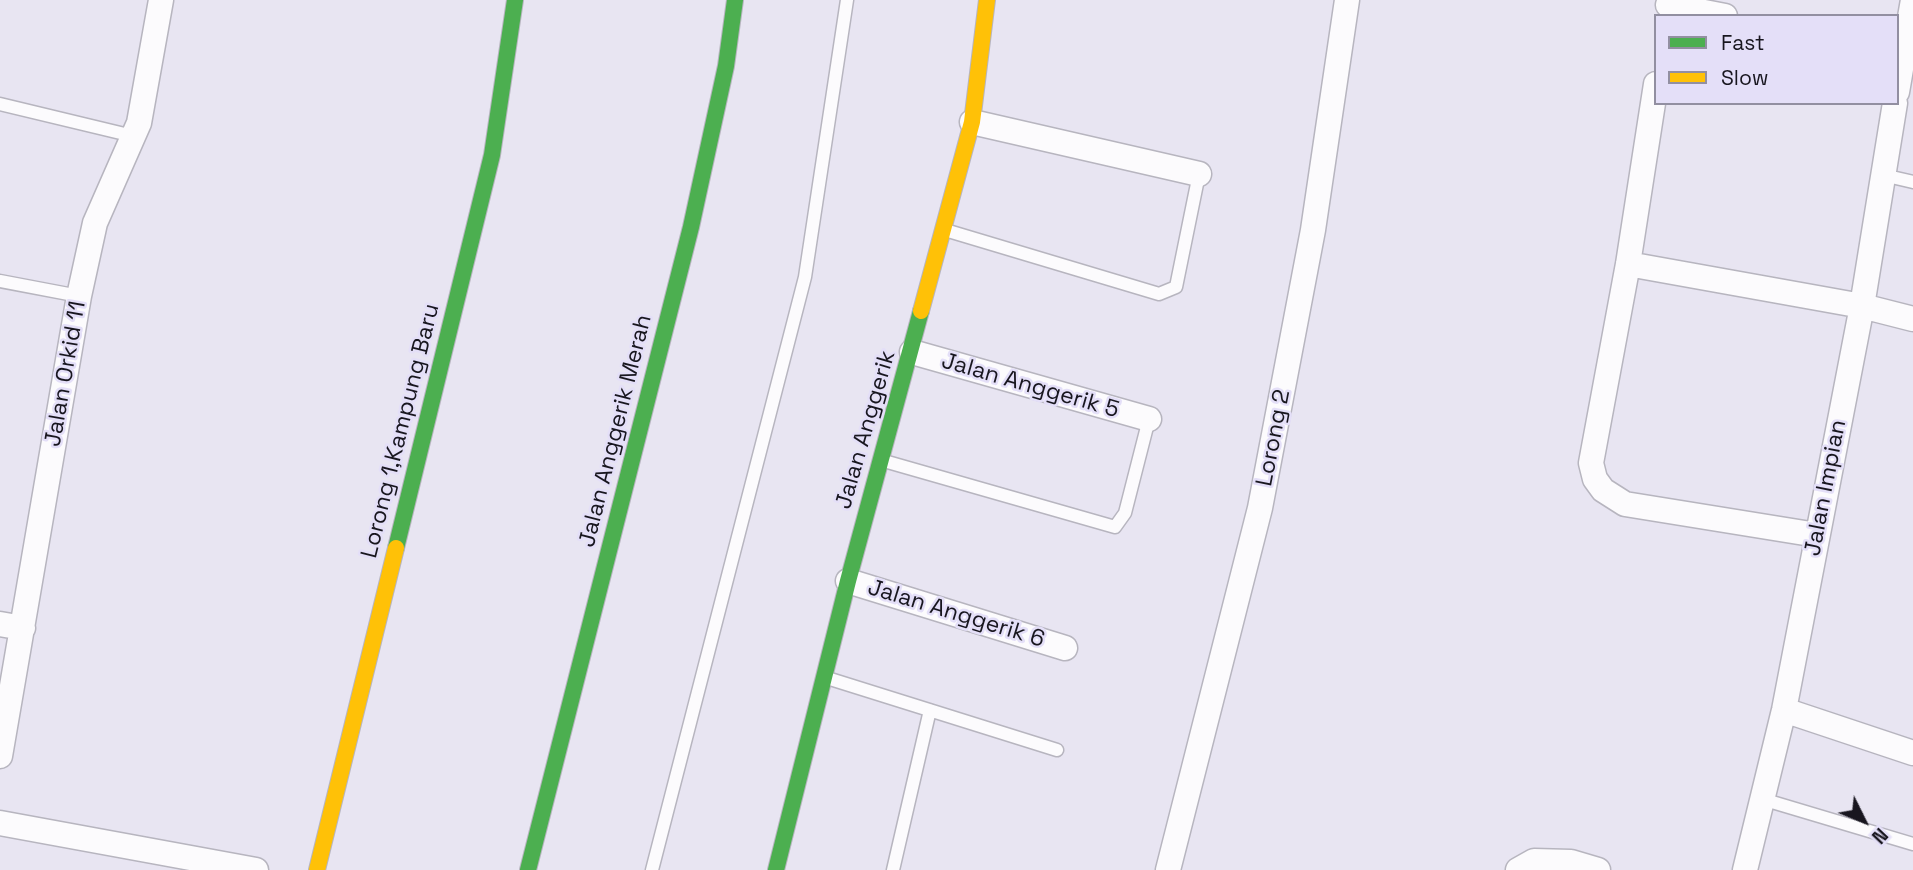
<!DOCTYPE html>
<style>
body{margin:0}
#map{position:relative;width:1913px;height:870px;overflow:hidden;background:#e8e5f2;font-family:"Space Grotesk",sans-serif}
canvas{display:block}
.legend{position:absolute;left:1654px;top:14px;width:245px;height:91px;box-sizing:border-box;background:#e4dff8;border:2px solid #928fa1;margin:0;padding:9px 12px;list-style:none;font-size:21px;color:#18161f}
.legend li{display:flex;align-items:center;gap:14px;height:35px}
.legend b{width:35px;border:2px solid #928fa1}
.north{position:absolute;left:1829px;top:786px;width:70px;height:70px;-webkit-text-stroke:5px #e4dff8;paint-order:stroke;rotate:133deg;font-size:19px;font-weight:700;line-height:28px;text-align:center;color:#18161f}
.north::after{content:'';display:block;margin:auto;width:24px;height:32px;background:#18161f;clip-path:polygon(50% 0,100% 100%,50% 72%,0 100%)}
</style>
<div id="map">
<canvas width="1913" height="870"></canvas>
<ul class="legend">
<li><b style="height:9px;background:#4caf50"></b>Fast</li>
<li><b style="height:9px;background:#ffc107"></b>Slow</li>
</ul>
<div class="north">N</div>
</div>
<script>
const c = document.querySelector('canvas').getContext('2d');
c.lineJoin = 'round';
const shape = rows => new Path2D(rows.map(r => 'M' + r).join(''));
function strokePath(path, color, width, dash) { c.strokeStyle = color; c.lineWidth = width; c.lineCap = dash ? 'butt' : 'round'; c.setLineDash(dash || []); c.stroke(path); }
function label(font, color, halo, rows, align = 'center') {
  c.font = font + ' "Space Grotesk",sans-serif'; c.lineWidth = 5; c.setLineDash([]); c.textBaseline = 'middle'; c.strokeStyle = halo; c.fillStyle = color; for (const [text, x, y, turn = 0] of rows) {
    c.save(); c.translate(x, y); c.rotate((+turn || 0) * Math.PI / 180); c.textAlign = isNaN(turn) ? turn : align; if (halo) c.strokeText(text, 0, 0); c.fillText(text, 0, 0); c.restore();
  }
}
const lane = shape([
 [0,104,133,136],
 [1883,175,1913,182],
 [945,230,1159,294,1176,287,1199,174],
 [0,281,79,296],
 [884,461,1115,527,1125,513,1149,419],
 [827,678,1057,750],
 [1762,799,1913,844],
 [652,870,805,277,847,0],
 [893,870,930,710]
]);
const street = shape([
 [1668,5,1725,16],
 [1656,84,1628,264,1591,463,1595,479,1603,490,1625,504,1817,535],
 [1897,92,1913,0],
 [972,122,1199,174],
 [1628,264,1862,306,1913,319],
 [912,352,1149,419],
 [848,581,1065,648],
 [0,624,23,628],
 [1784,710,1913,753],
 [0,756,79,296,95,223,139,123,161,0],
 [0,823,256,870],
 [1168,870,1260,508,1313,230,1347,0],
 [1518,870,1534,861,1571,862,1598,870],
 [1745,870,1784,710,1862,306,1895,103]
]);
const fast = shape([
 [396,548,492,155,515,0],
 [528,870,691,227,726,66,735,0],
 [776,870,848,581,921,311]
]);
const slow = shape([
 [921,311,972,122,987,0],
 [317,870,396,548]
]);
const streetNames = [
 ["Jalan Orkid 11",66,374,-80],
 ["Jalan Anggerik 5",1030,386,16],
 ["Jalan Anggerik",866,430,-74],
 ["Lorong 1,Kampung Baru",401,431,-76],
 ["Jalan Anggerik Merah",616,431,-76],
 ["Lorong 2",1274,438,-79],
 ["Jalan Impian",1826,488,-79],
 ["Jalan Anggerik 6",956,614,17]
];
strokePath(lane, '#b7b5bf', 15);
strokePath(street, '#b7b5bf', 27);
strokePath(fast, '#b7b5bf', 18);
strokePath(slow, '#b7b5bf', 18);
strokePath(lane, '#fcfbfd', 12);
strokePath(street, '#fcfbfd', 24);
strokePath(fast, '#4caf50', 16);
strokePath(slow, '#ffc107', 16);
label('23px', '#18161f', '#e4dff8', streetNames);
</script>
